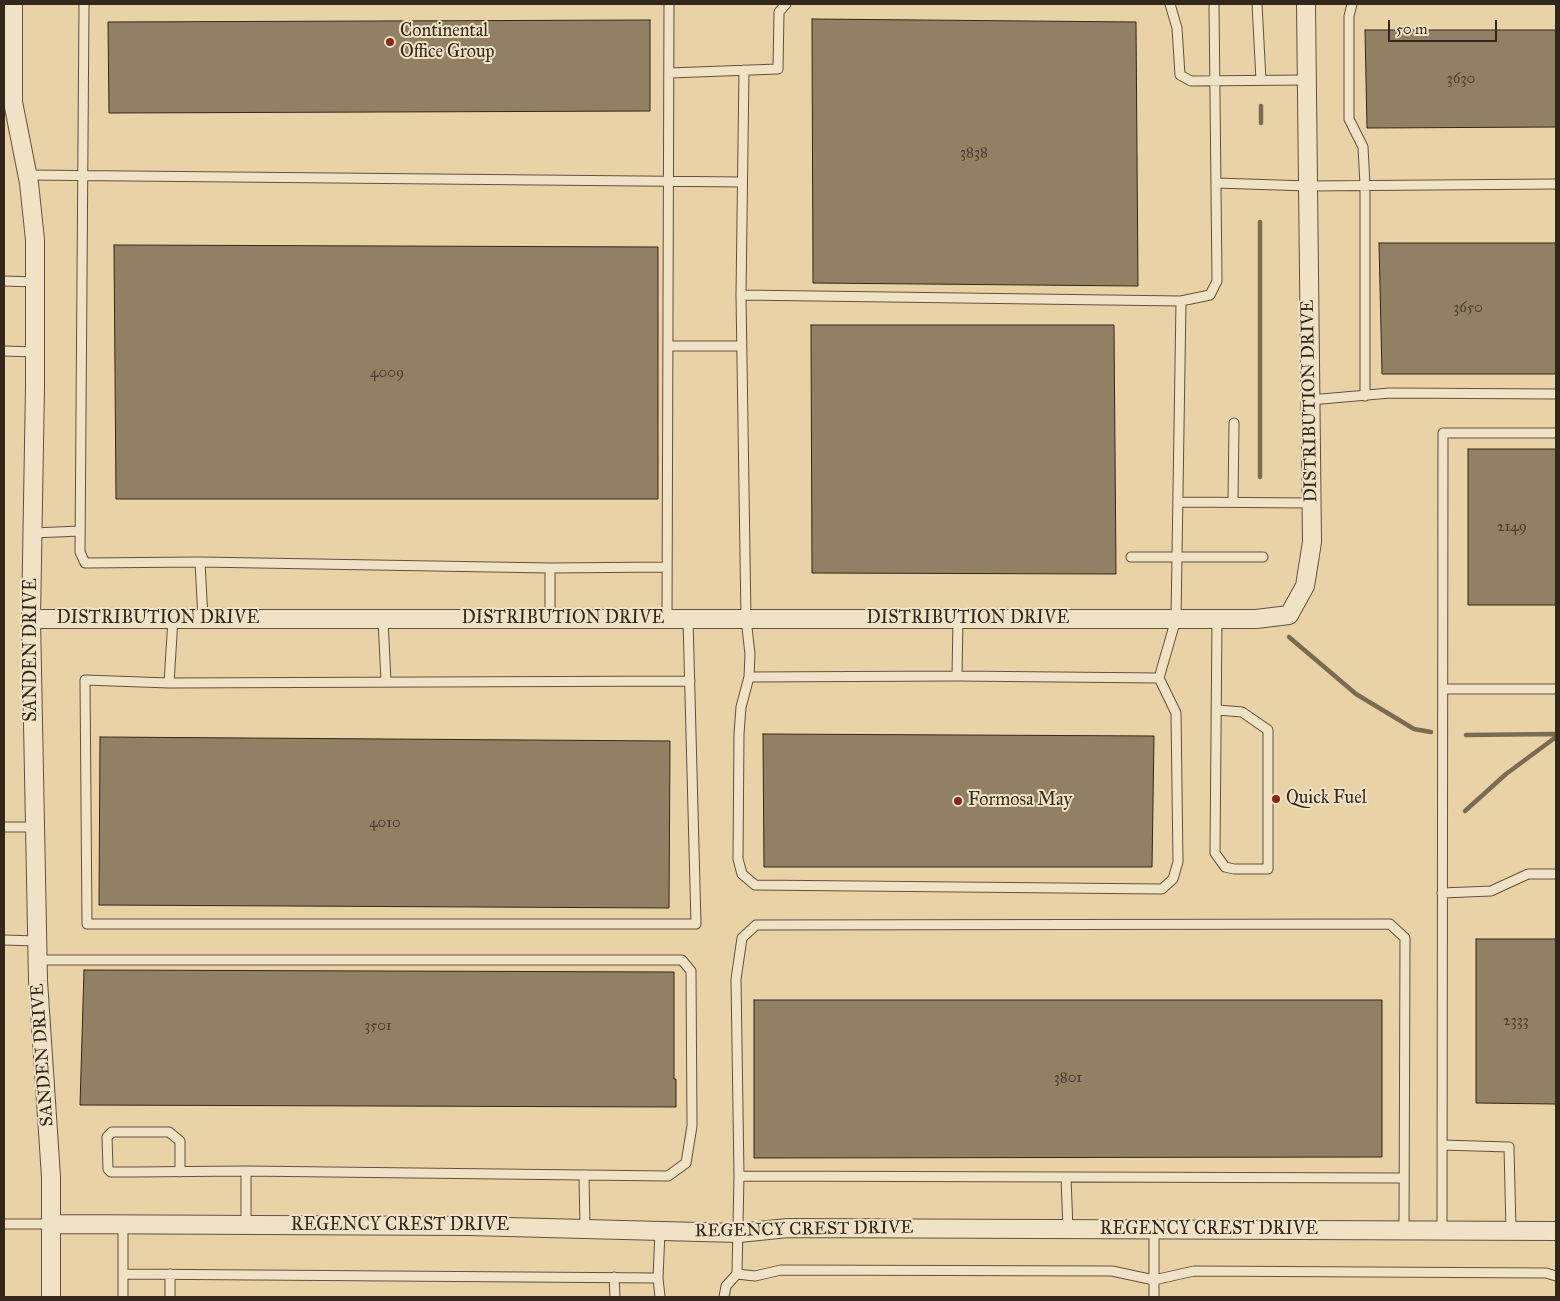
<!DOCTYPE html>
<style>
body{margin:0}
#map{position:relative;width:1560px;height:1301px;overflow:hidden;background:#e8d2a6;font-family:"IM FELL Great Primer",serif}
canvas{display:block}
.frame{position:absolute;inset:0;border:5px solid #33271d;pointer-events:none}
.scale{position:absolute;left:1388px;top:20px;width:109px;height:22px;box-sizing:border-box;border:2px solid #33271d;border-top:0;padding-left:6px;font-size:15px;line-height:18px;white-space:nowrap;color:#33271d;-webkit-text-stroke:4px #f0e2c5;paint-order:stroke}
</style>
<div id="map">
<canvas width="1560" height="1301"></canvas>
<div class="frame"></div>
<div class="scale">50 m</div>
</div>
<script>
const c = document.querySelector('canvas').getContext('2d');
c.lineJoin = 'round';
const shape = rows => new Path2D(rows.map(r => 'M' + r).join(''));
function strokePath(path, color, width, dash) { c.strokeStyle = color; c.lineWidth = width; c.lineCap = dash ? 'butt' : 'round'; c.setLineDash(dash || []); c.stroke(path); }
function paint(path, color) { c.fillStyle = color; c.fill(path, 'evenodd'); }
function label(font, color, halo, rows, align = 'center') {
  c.font = font + ' "IM FELL Great Primer",serif'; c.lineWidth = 4; c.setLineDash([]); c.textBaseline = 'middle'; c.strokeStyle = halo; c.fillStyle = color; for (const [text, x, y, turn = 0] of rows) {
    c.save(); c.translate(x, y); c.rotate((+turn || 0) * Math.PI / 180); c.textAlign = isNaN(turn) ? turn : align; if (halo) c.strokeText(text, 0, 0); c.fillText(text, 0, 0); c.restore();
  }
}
const stream = shape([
 [1261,123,1261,106],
 [1260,222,1260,477],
 [1289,637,1356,694,1414,729,1431,732],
 [1466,735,1556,734],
 [1465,811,1506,774,1556,737]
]);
const building = shape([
 [812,19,1136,22,1138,286,813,283,812,19],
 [650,20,650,111,109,113,108,22,650,20],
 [1365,30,1556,30,1556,127,1367,128,1365,30],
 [1379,243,1556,243,1556,374,1382,374,1379,243],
 [114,245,658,247,658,499,116,499,114,245],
 [811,325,1114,325,1116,574,812,573,811,325],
 [1468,449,1556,449,1556,605,1468,605,1468,449],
 [763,734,1154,736,1152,867,764,867,763,734],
 [100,737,670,741,669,908,99,905,100,737],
 [1476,939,1556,939,1556,1104,1476,1103,1476,939],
 [84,970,674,972,674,1079,676,1079,676,1107,80,1105,84,970],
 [754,1000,1382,1000,1382,1157,754,1158,754,1000]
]);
const lane = shape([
 [84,4,80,552,85,563,200,562,203,619],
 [1170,4,1177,28,1180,75,1191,81,1306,80],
 [1257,4,1261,80],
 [1352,4,1349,16,1349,119,1363,147,1365,185,1365,396],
 [744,70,741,295,1181,301,1210,295,1217,281,1214,4],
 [669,73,778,69,779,12,786,4],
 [28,175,742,182],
 [1216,183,1308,186,1556,184],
 [4,281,35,282],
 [741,295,746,619,750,654,749,677,741,707,739,734,738,859,742,874,755,885,1162,889,1173,879,1178,862,1176,713,1159,678,1176,619,1181,301],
 [668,346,741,346],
 [4,351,35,352],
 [1310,400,1390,393,1556,394],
 [1178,502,1311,503],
 [1233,502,1234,423],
 [33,533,80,531],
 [1131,557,1263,557],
 [200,562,550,568,550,619],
 [550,568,667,567],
 [1217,618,1215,853,1225,867,1234,869,1268,869,1268,730,1242,712,1218,710],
 [173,619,169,683,85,680,87,924,696,924,688,619],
 [383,619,386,682],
 [667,619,669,4],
 [957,676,958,619],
 [749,677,957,676,1159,678],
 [169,683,690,681],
 [1443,689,1556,689],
 [4,827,35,827],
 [1442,893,1491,891,1528,874,1556,874],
 [4,940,37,941],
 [37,960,682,960,691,971,692,1126,686,1163,668,1176,246,1171,246,1225],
 [1442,1145,1509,1147,1511,1231],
 [180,1172,180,1141,169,1132,112,1132,107,1137,108,1169,111,1172,134,1172,246,1171],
 [584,1175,585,1229],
 [739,1176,1404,1178],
 [1066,1177,1068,1230],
 [4,1224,53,1224],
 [123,1224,123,1297],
 [1154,1230,1154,1280,1194,1271,1546,1273,1556,1276],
 [1442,1231,1443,433,1556,433],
 [123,1274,658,1278,660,1231],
 [614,1277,615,1297],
 [658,1278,660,1297],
 [170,1297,170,1274],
 [724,1297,726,1286,737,1274],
 [1154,1297,1154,1280,1112,1271,781,1270,755,1276,737,1274,739,1176,736,979,742,938,756,925,1390,924,1405,938,1404,1231]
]);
const street = shape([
 [13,4,13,102,29,183,35,240,35,386,31,619,38,981,51,1177,51,1297],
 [31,619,1256,619,1289,615,1305,586,1312,542,1306,4],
 [53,1224,469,1226,739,1233,788,1228,1556,1231]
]);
const markers = [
 [390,42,5,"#8f2418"],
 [1276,799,5,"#8f2418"],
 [958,801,5,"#8f2418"]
];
const numberNames = [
 ["3630",1461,79],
 ["3838",974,153],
 ["3650",1468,308],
 ["4009",387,373],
 ["2149",1512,527],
 ["4010",385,823],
 ["2333",1516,1021],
 ["3501",378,1026],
 ["3801",1068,1078]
];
const poiNames = [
 ["Continental",400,32],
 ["Office Group",400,53],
 ["Quick Fuel",1286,799],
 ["Formosa May",968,801]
];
const streetNames = [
 ["DISTRIBUTION DRIVE",1310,401,-91],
 ["DISTRIBUTION DRIVE",158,619],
 ["DISTRIBUTION DRIVE",563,619],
 ["DISTRIBUTION DRIVE",968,619],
 ["SANDEN DRIVE",32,650,-90],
 ["SANDEN DRIVE",43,1055,-94],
 ["REGENCY CREST DRIVE",400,1226],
 ["REGENCY CREST DRIVE",804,1230,-1],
 ["REGENCY CREST DRIVE",1209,1230]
];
strokePath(stream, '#7a6b53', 4.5);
paint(building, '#918064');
strokePath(building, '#33271d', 1);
strokePath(lane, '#60523f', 11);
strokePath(street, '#60523f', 20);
strokePath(lane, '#f0e2c5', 9);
strokePath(street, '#f0e2c5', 18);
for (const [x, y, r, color] of markers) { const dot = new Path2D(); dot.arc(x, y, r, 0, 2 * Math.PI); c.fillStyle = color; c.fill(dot); strokePath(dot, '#f0e2c5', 2); }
label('15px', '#4a3d2f', null, numberNames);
label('18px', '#33271d', '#f0e2c5', poiNames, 'left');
label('18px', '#33271d', '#f0e2c5', streetNames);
</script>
